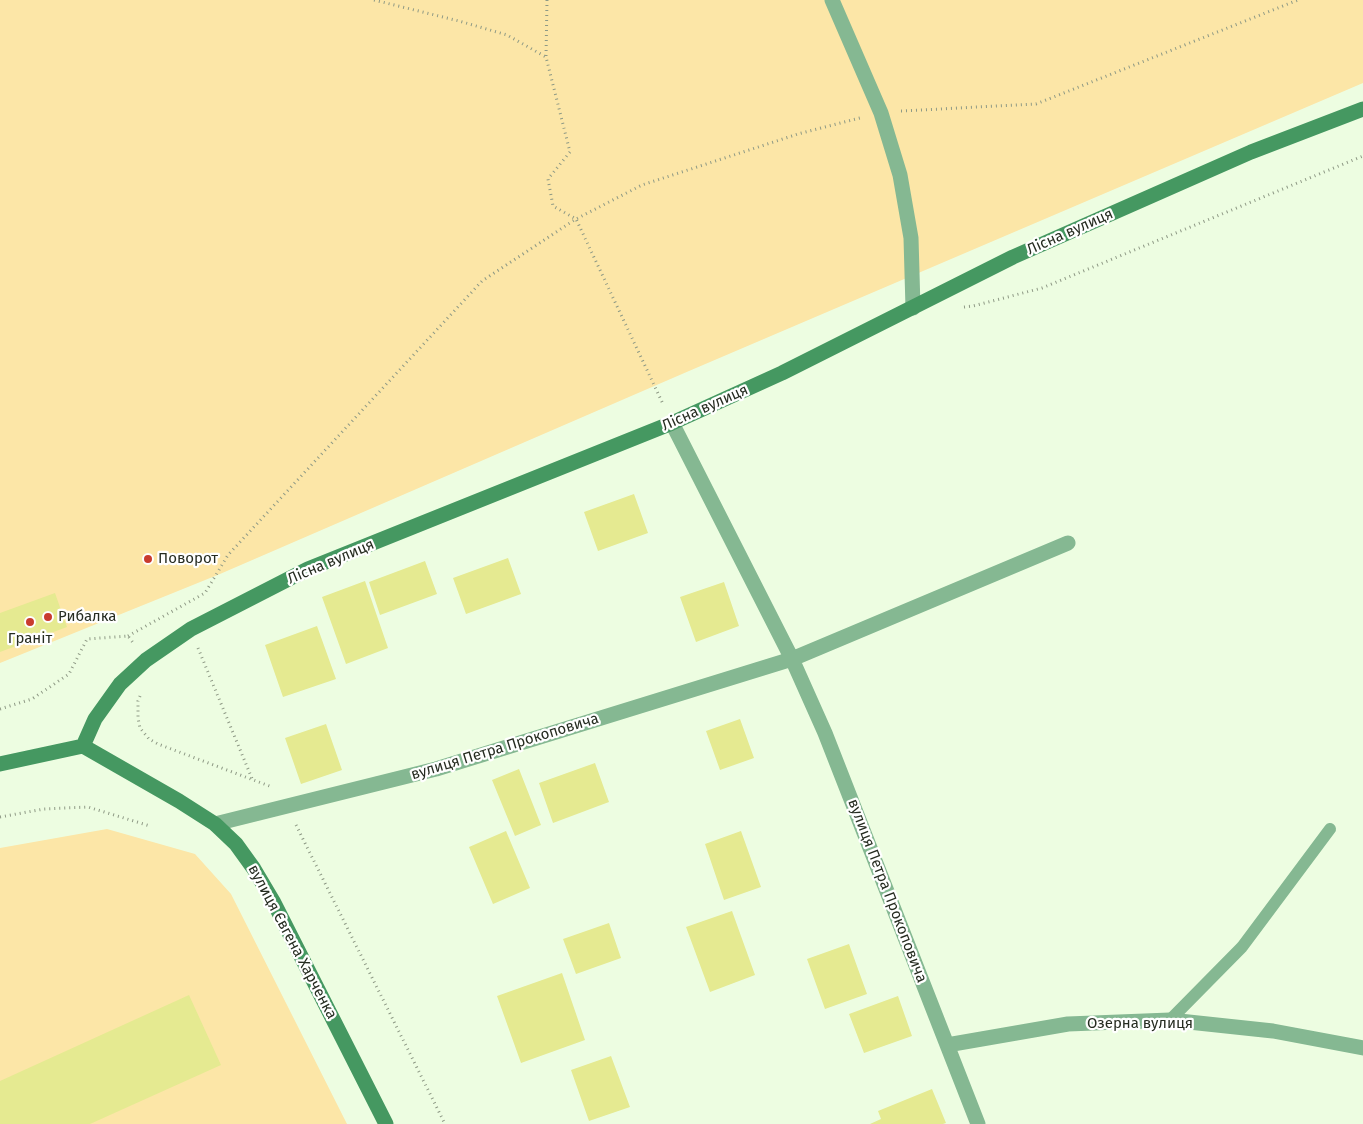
<!DOCTYPE html>
<meta charset="utf-8">
<style>
body{margin:0}
canvas{display:block;background:#edfde1}
</style>
<canvas width="1363" height="1124"></canvas>
<script>
const c = document.querySelector('canvas').getContext('2d');
c.lineJoin = 'round';
function paint(path, color) { c.fillStyle = color; c.fill(path, 'evenodd'); }
const shape = rows => new Path2D(rows.map(r => 'M' + r).join(''));
function strokePath(path, color, width, dash) { c.strokeStyle = color; c.lineWidth = width; c.lineCap = dash ? 'butt' : 'round'; c.setLineDash(dash || []); c.stroke(path); }
function label(font, color, halo, rows, align = 'center') {
  c.font = font + ' "Fira Sans",sans-serif'; c.lineWidth = 4.5; c.setLineDash([]); c.textBaseline = 'middle'; c.strokeStyle = halo; c.fillStyle = color; for (const [text, x, y, turn = 0] of rows) {
    c.save(); c.translate(x, y); c.rotate((+turn || 0) * Math.PI / 180); c.textAlign = isNaN(turn) ? turn : align; if (halo) c.strokeText(text, 0, 0); c.fillText(text, 0, 0); c.restore();
  }
}
const green = shape([
 [0,0,1363,0,1363,83,689,371,220,574,0,663],
 [107,829,195,854,231,894,347,1124,0,1124,0,848]
]);
const building = shape([
 [634,494,648,533,598,551,584,512],
 [508,558,521,594,466,614,453,578],
 [425,561,437,594,380,615,369,582],
 [365,581,388,648,346,664,322,597],
 [724,582,739,626,696,642,680,597],
 [55,593,67,627,0,652,0,613],
 [317,626,336,679,283,697,265,645],
 [740,719,754,758,720,770,706,731],
 [326,724,342,770,301,784,285,738],
 [595,763,609,802,553,823,539,783],
 [519,769,541,825,515,836,492,780],
 [506,831,530,888,493,904,469,847],
 [741,831,761,887,724,900,705,844],
 [732,911,755,975,710,992,686,927],
 [609,923,621,958,576,974,563,939],
 [849,944,867,994,825,1009,807,959],
 [562,973,585,1040,521,1063,497,996],
 [189,995,221,1065,90,1124,0,1124,0,1081],
 [898,996,912,1036,864,1053,849,1014],
 [611,1056,630,1107,589,1121,571,1070],
 [932,1089,946,1123,943,1124,870,1124,881,1119,878,1111]
]);
const path = shape([
 [374,0,459,21,507,35,546,57],
 [547,0,546,57,570,152,548,179,553,206,576,219,663,404],
 [901,111,1036,104,1298,0],
 [964,307,973,306,1042,288,1363,156],
 [128,636,205,593,228,555,482,281,576,219,642,185,798,134,860,118],
 [198,648,253,781],
 [140,696,138,701,138,718,140,728,149,739,158,744,272,787],
 [0,709,32,699,69,674,87,639,128,636,134,644],
 [0,817,44,809,88,807,150,826],
 [296,825,445,1124]
]);
const lane = shape([
 [1170,1020,1242,947,1330,829]
]);
const street = shape([
 [832,0,881,113,900,175,911,238,913,308],
 [672,423,792,659,825,733,978,1124],
 [215,824,436,769,792,659,1068,543],
 [947,1045,1068,1024,1170,1020,1273,1031,1363,1048]
]);
const secondary = shape([
 [83,746,95,719,120,684,146,660,191,629,308,569,672,423,782,373,1013,257,1251,152,1363,109],
 [83,746,179,801,215,824,236,844,254,869,273,901,386,1124],
 [0,764,83,746]
]);
const markers = [
 [148,559,5,"#c93c2e"],
 [48,617,5,"#c93c2e"],
 [30,622,5,"#c93c2e"]
];
const streetNames = [
 ["Лісна вулиця",1070,232,-24],
 ["Лісна вулиця",705,408,-24],
 ["Лісна вулиця",331,562,-23],
 ["вулиця Петра Прокоповича",505,747,-17],
 ["вулиця Петра Прокоповича",887,891,69],
 ["вулиця Євгена Харченка",292,942,62],
 ["Озерна вулиця",1140,1024]
];
const poiNames = [
 ["Поворот",158,559],
 ["Рибалка",58,617],
 ["Граніт",30,639,"center"]
];
paint(green, '#fce6a7');
paint(building, '#e5ea91');
strokePath(path, '#8e9985', 3, [1, 4]);
strokePath(lane, '#85b892', 12);
strokePath(street, '#85b892', 15);
strokePath(secondary, '#459861', 15);
for (const [x, y, r, color] of markers) { const dot = new Path2D(); dot.arc(x, y, r, 0, 2 * Math.PI); c.fillStyle = color; c.fill(dot); strokePath(dot, '#fff', 2); }
label('15px', '#262c21', '#fff', streetNames);
label('15px', '#262c21', '#fff', poiNames, 'left');
</script>
